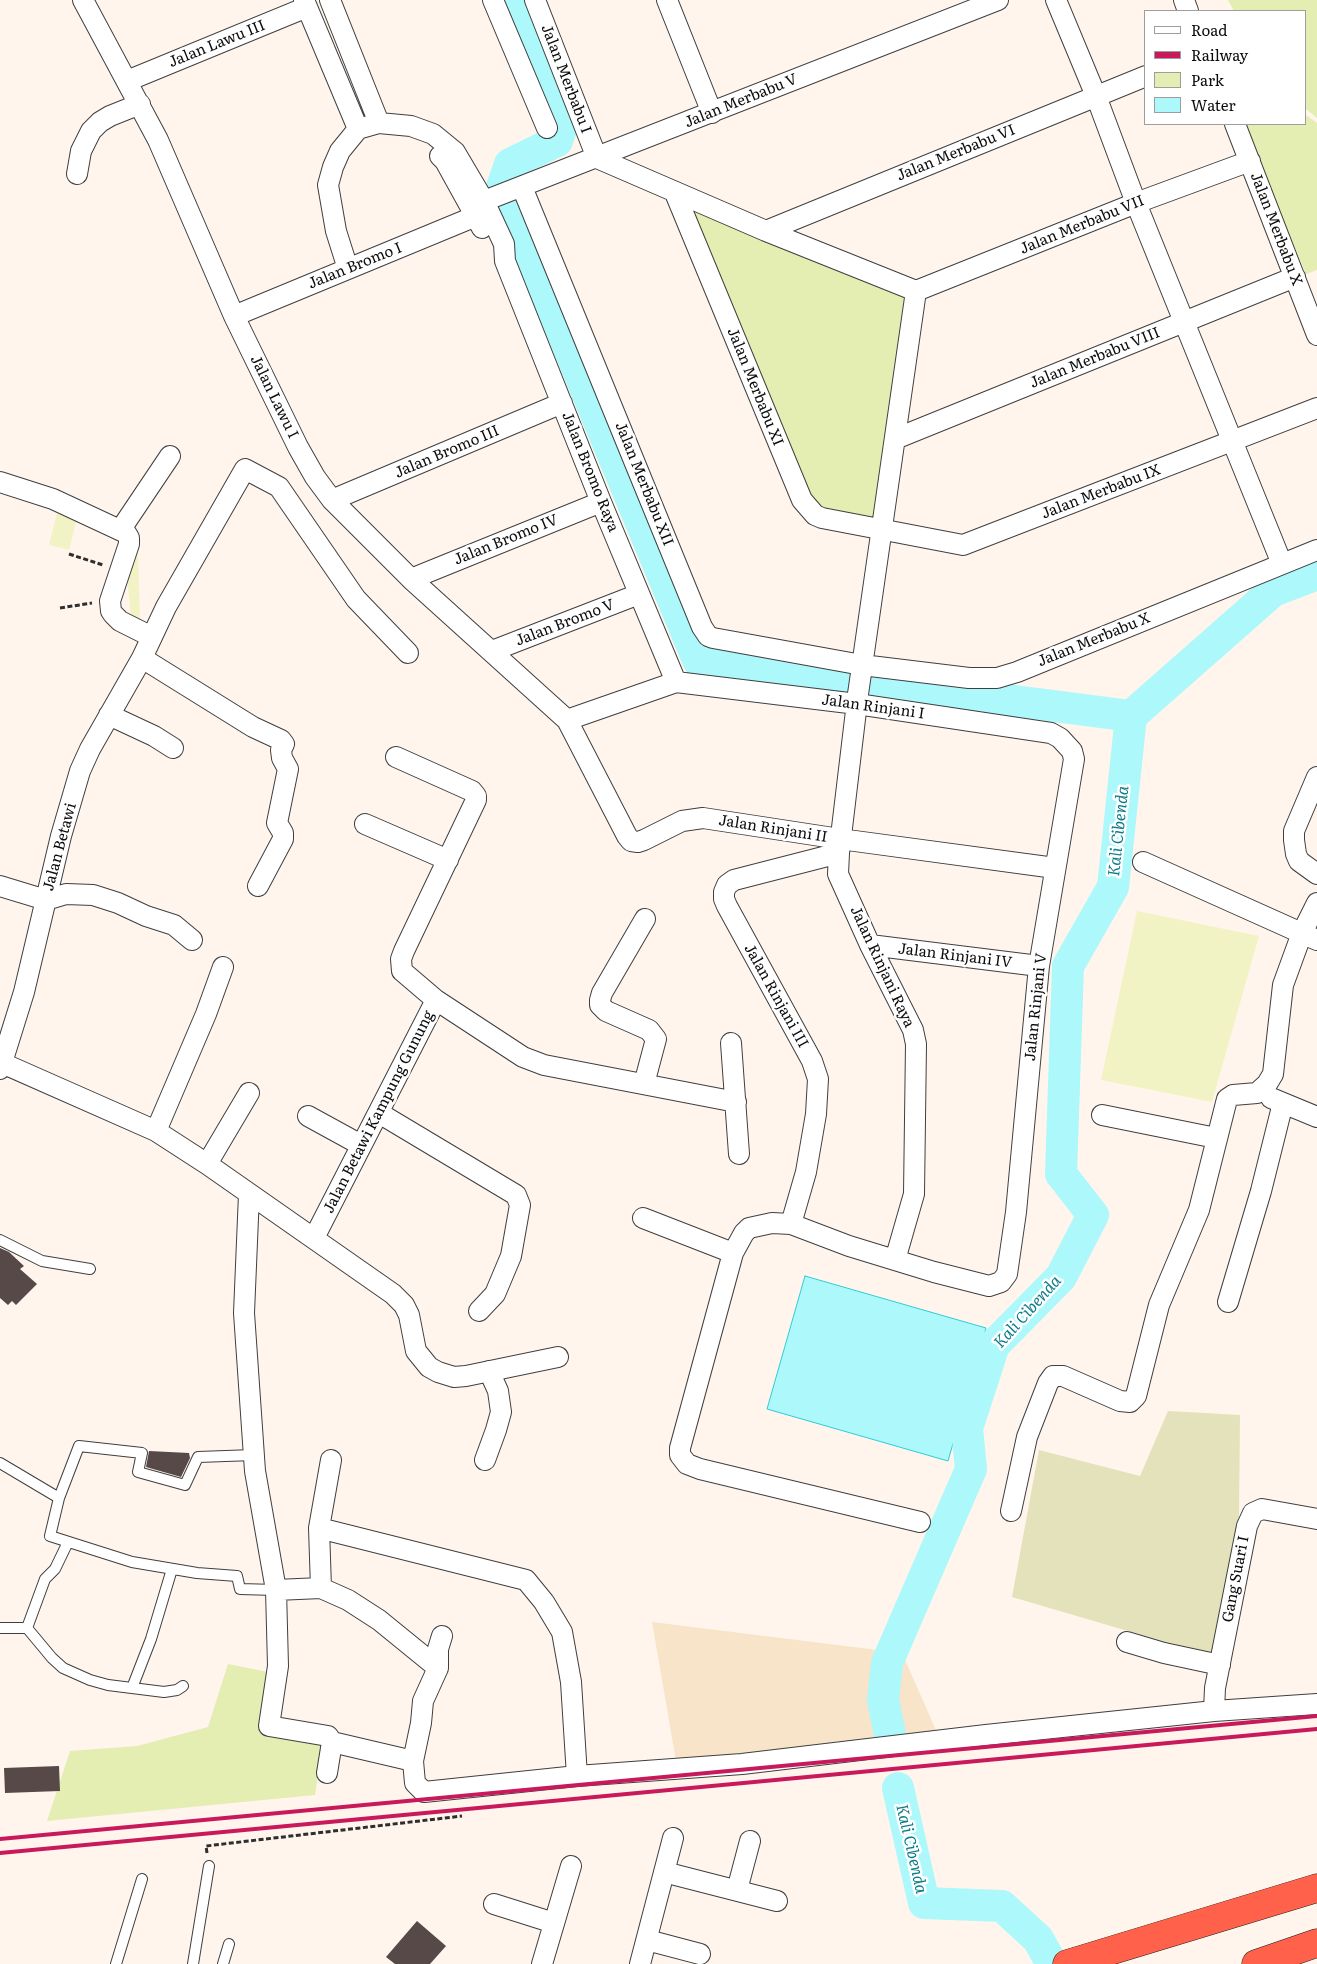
<!DOCTYPE html>
<style>
body{margin:0}
#map{position:relative;width:1317px;height:1964px;overflow:hidden;background:#fff5ec;font-family:Literata,serif}
canvas{display:block}
.legend{position:absolute;left:1144px;top:10px;width:162px;height:115px;box-sizing:border-box;background:#fff;border:1px solid #9e9e9e;margin:0;padding:6px 9px;list-style:none;font-size:15px;color:#0c0c0c}
.legend li{display:flex;align-items:center;gap:10px;height:25px}
.legend b{width:25px;border:1px solid #9e9e9e}
</style>
<div id="map">
<canvas width="1317" height="1964"></canvas>
<ul class="legend">
<li><b style="height:6px;background:#fff"></b>Road</li>
<li><b style="height:6px;background:#c8195b"></b>Railway</li>
<li><b style="height:14px;background:#e4edb2"></b>Park</li>
<li><b style="height:14px;background:#acf8fb"></b>Water</li>
</ul>
</div>
<script>
const c = document.querySelector('canvas').getContext('2d');
c.lineJoin = 'round';
function paint(path, color) { c.fillStyle = color; c.fill(path, 'evenodd'); }
const shape = rows => new Path2D(rows.map(r => 'M' + r).join(''));
function strokePath(path, color, width, dash) { c.strokeStyle = color; c.lineWidth = width; c.lineCap = dash ? 'butt' : 'round'; c.setLineDash(dash || []); c.stroke(path); }
function label(font, color, halo, rows, align = 'center') {
  c.font = font + ' Literata,serif'; c.lineWidth = 5; c.setLineDash([]); c.textBaseline = 'middle'; c.strokeStyle = halo; c.fillStyle = color; for (const [text, x, y, turn = 0] of rows) {
    c.save(); c.translate(x, y); c.rotate((+turn || 0) * Math.PI / 180); c.textAlign = isNaN(turn) ? turn : align; if (halo) c.strokeText(text, 0, 0); c.fillText(text, 0, 0); c.restore();
  }
}
const farmland = shape([
 [652,1622,902,1653,939,1737,676,1761]
]);
const green = shape([
 [1228,0,1317,0,1317,118,1306,109,1306,11,1234,11],
 [1306,115,1317,123,1317,270,1306,274,1243,124,1306,124],
 [689,210,907,294,875,520,815,507],
 [228,1664,273,1673,266,1731,323,1743,315,1795,47,1821,70,1751,137,1746,208,1727]
]);
const cemetery = shape([
 [1168,1411,1240,1415,1239,1517,1213,1656,1012,1597,1039,1450,1140,1476]
]);
const pitch = shape([
 [57,513,77,518,69,550,49,545],
 [138,552,140,620,131,618,126,565],
 [1137,911,1259,936,1212,1102,1101,1080]
]);
const water = shape([
 [805,1276,986,1328,948,1461,767,1409,805,1276]
]);
const river = shape([
 [515,0,563,123,557,141,510,164,502,187,698,660,1131,716,1273,591,1317,574],
 [890,1735,883,1700,887,1663,971,1469,967,1428,994,1345,1061,1277,1093,1215,1061,1174,1068,966,1113,887,1131,716],
 [898,1788,924,1903,1002,1906,1038,1939,1052,1964]
]);
const building = shape([
 [0,1248,9,1252,24,1266,20,1269,37,1284,16,1305,12,1301,8,1305,0,1298],
 [149,1451,189,1453,190,1458,181,1477,146,1467],
 [59,1766,60,1791,5,1793,4,1768],
 [417,1921,446,1946,430,1964,395,1964,386,1957]
]);
const path = shape([
 [69,554,103,565],
 [60,608,92,603],
 [207,1853,206,1846,462,1816]
]);
const service = shape([
 [0,1240,42,1261,90,1269],
 [254,1455,198,1457,185,1485,138,1472,142,1453,79,1446,59,1498,50,1536,132,1562,197,1573,237,1576,240,1589,276,1590],
 [0,1463,59,1498],
 [0,1628,27,1628,52,1658,63,1668,90,1680,108,1685,164,1692,177,1690,183,1686],
 [27,1628,45,1579,55,1569,68,1542],
 [132,1688,151,1639,172,1569],
 [116,1964,142,1879],
 [193,1964,209,1866],
 [223,1964,229,1944]
]);
const minor = shape([
 [83,0,158,140,234,316,298,447,315,477,332,500,411,579,567,720,627,836,631,841,638,842,644,840,682,821,703,818,840,839,1055,868],
 [304,0,358,129],
 [330,0,379,123],
 [493,0,547,128],
 [535,0,597,158,766,231,916,291],
 [667,0,712,113],
 [1056,0,1096,96,1136,203,1282,564],
 [1184,0,1188,11],
 [127,81,307,7],
 [1235,124,1317,335],
 [440,156,445,161,482,228],
 [77,174,81,151,91,131,100,122,110,116,140,104],
 [522,187,702,627,708,636,713,638,862,665,969,678,997,678,1017,672,1317,550],
 [675,193,802,500,815,515,822,518,963,545,1317,408],
 [484,201,998,0],
 [766,231,1146,76],
 [348,269,336,231,328,185,333,167,340,151,358,129,379,123,411,126,433,134,455,152,484,201,504,244,505,261,601,502,676,682],
 [916,291,1136,203,1250,161],
 [234,316,476,216],
 [895,439,1295,277],
 [0,482,53,499,126,533,129,538,129,544,110,601,111,611,113,614,120,621,152,637],
 [332,500,562,403],
 [121,529,170,456],
 [411,579,601,502],
 [492,651,639,594],
 [142,658,253,727,281,740,284,744,281,750,282,758,288,769,277,823,283,833,283,839,258,886],
 [109,715,154,736,173,748],
 [567,720,676,682,857,704,1051,733,1060,738,1072,751,1074,759,1039,966,1016,1212,1007,1274,1001,1282,989,1286,934,1272,849,1246,791,1224,772,1223,749,1228,744,1233,733,1253,680,1448,680,1455,687,1464,700,1469,920,1522],
 [396,757,472,791,476,796,476,800,404,951,401,959,402,971,436,1000,523,1057,544,1065,736,1102],
 [1317,777,1294,831,1294,840,1296,854,1299,861,1317,874],
 [365,824,448,860],
 [1143,862,1317,940],
 [0,886,46,900,66,894,93,895,118,903,146,916,174,925,192,940],
 [870,945,1039,966],
 [731,1043,739,1154],
 [2,1063,156,1131,207,1164,393,1294,404,1305,409,1315,416,1351,429,1367,438,1372,454,1377,466,1376,558,1357],
 [0,1069,24,992,61,836,80,771,90,749,142,658,166,607,245,469,279,487,356,599,408,653],
 [644,1084,656,1039,649,1030,606,1011,600,1005,600,1000,602,993,645,919],
 [1271,1098,1317,1117],
 [379,1113,516,1195,520,1205,511,1256,495,1294,479,1311],
 [1102,1115,1216,1138],
 [308,1116,361,1145],
 [156,1131,206,1014,223,967],
 [207,1164,249,1093],
 [249,1194,244,1313,255,1471,276,1590,278,1666,269,1726,328,1736,332,1742,413,1761],
 [643,1218,733,1253],
 [791,1224,806,1172,816,1114,818,1079,812,1061,727,906,724,899,724,892,727,885,734,880,839,853],
 [314,1238,436,1000],
 [895,1260,914,1194,916,1044,913,1030,870,945,838,874,839,853,858,694,916,291],
 [1228,1302,1261,1191,1283,1103],
 [485,1460,496,1430,501,1412,498,1391,489,1371],
 [1011,1511,1027,1437,1048,1383,1053,1376,1063,1376,1120,1401,1130,1402,1136,1396,1159,1305,1199,1210,1227,1099,1233,1095,1257,1093,1267,1084,1273,1074,1283,985,1302,933,1317,903],
 [319,1528,526,1580,544,1602,562,1632,571,1682,577,1776],
 [321,1588,319,1528,331,1460],
 [276,1590,321,1588,348,1600,379,1620,438,1668],
 [442,1636,438,1649,438,1668,423,1701,421,1723,413,1761,415,1783,424,1792,577,1776,742,1764,986,1735,1214,1711,1317,1704],
 [1127,1642,1164,1653,1220,1665],
 [1214,1711,1215,1688,1247,1526,1253,1513,1262,1509,1317,1519],
 [327,1773,332,1742],
 [664,1872,777,1901],
 [737,1890,750,1841],
 [494,1904,554,1923],
 [647,1940,700,1954],
 [542,1964,571,1866],
 [640,1964,673,1838]
]);
const motorway = shape([
 [1067,1964,1317,1888],
 [1256,1964,1317,1943]
]);
const rail = shape([
 [0,1839,1317,1716],
 [0,1853,1317,1729]
]);
const streetNames = [
 ["Jalan Lawu III",217,44,-22],
 ["Jalan Merbabu I",566,79,69],
 ["Jalan Merbabu V",741,101,-22],
 ["Jalan Merbabu VI",956,153,-22],
 ["Jalan Merbabu VII",1082,225,-22],
 ["Jalan Merbabu X",1276,229,69],
 ["Jalan Bromo I",355,266,-22],
 ["Jalan Merbabu VIII",1095,358,-22],
 ["Jalan Merbabu XI",755,387,68],
 ["Jalan Lawu I",274,397,64],
 ["Jalan Bromo III",447,452,-23],
 ["Jalan Bromo Raya",590,472,68],
 ["Jalan Merbabu XII",644,484,68],
 ["Jalan Merbabu IX",1101,492,-21],
 ["Jalan Bromo IV",506,540,-22],
 ["Jalan Bromo V",565,623,-21],
 ["Jalan Merbabu X",1094,640,-22],
 ["Jalan Rinjani I",873,707,8],
 ["Jalan Rinjani II",773,829,9],
 ["Jalan Betawi",60,847,-75],
 ["Jalan Rinjani IV",955,956,7],
 ["Jalan Rinjani Raya",882,967,65],
 ["Jalan Rinjani III",776,996,61],
 ["Jalan Rinjani V",1036,1007,-84],
 ["Jalan Betawi Kampung Gunung",379,1112,-63],
 ["Gang Suari I",1236,1579,-79]
];
const waterNames = [
 ["Kali Cibenda",1119,831,-84],
 ["Kali Cibenda",1028,1312,-48],
 ["Kali Cibenda",911,1849,77]
];
paint(farmland, '#f7e4c9');
paint(green, '#e4edb2');
paint(cemetery, '#e3e2bb');
paint(pitch, '#f2f3c5');
paint(water, '#acf8fb');
strokePath(water, '#2dccd8', 1);
strokePath(river, '#acf8fb', 32);
paint(building, '#564948');
strokePath(service, '#3f3f3f', 12);
strokePath(minor, '#3f3f3f', 22);
strokePath(motorway, '#1d1d1d', 29);
strokePath(path, '#2e2e2e', 3, [5, 2.5]);
strokePath(service, '#fff', 10);
strokePath(minor, '#fff', 20);
strokePath(motorway, '#ff614a', 28);
strokePath(rail, '#c8195b', 4);
label('15px', '#0c0c0c', '#fff', streetNames);
label('italic 16px', '#0d7c8a', '#fff', waterNames);
</script>
